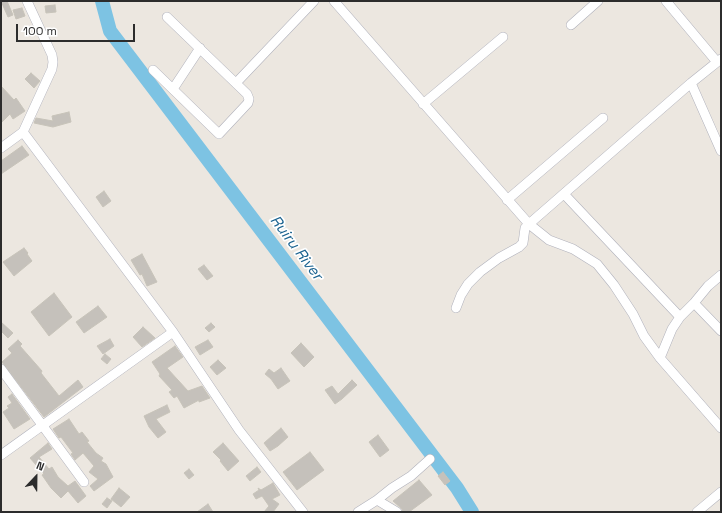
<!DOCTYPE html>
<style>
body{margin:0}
#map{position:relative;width:722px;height:513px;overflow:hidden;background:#ece7e0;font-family:"Space Grotesk",sans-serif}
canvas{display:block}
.frame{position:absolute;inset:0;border:2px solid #2c2c2c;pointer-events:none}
.north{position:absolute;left:16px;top:457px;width:40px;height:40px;-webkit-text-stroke:3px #fff;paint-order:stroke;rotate:22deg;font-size:11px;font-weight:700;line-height:16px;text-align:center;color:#2c2c2c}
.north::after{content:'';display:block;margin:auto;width:14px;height:18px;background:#2c2c2c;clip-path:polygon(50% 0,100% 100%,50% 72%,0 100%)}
.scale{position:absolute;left:16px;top:24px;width:119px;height:18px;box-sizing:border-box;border:2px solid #2c2c2c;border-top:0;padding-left:5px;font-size:12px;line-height:14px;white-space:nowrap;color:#2c2c2c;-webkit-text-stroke:3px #fff;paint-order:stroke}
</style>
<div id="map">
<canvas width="722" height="513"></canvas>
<div class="frame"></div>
<div class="north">N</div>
<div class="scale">100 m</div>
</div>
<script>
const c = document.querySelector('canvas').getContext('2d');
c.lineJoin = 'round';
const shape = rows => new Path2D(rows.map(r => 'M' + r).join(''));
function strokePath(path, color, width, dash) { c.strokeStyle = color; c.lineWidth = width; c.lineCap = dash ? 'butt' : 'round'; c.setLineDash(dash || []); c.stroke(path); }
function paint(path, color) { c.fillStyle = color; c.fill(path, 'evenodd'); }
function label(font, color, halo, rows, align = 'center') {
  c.font = font + ' "Space Grotesk",sans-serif'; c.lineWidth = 3.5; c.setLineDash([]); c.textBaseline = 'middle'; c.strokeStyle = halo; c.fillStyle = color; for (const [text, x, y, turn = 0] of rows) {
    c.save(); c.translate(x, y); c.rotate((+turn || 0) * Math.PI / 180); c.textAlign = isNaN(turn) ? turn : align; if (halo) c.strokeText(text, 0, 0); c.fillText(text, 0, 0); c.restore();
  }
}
const river = shape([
 [102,1,110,31,457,488,472,512]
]);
const building = shape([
 [1,1,7,1,13,15,8,17,1,1],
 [55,5,56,12,46,13,45,6,55,5],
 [22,8,25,16,16,19,13,10,22,8],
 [31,73,40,81,34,88,25,79,31,73],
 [1,86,14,100,16,98,25,111,13,119,10,114,1,123,1,86],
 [69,112,71,122,53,127,34,123,36,118,53,121,52,116,69,112],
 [22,146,29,155,1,174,1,161,22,146],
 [104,191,111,201,103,207,96,197,104,191],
 [24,248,28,253,27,254,32,261,14,276,3,262,24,248],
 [142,254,157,282,147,286,142,274,140,275,131,260,142,254],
 [204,265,213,276,207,280,198,269,204,265],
 [54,293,72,317,49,336,31,312,54,293],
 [98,306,107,317,84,333,76,322,98,306],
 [1,322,13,333,8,338,1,331,1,322],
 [211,323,215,327,209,332,205,328,211,323],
 [143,327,155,338,142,347,133,337,143,327],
 [110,339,114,346,103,354,97,346,110,339],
 [18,340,22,344,20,346,42,371,41,373,59,396,78,380,83,387,44,417,2,362,12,353,8,349,18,340],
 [208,340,213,347,200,355,195,347,208,340],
 [301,343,314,357,304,367,291,353,301,343],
 [175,346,183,357,167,368,188,391,202,386,210,398,199,402,199,400,184,408,177,396,174,398,169,392,172,390,159,376,160,374,152,362,175,346],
 [105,354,111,359,107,364,101,359,105,354],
 [218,360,226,368,217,375,210,367,218,360],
 [281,368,290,381,278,389,271,379,265,374,269,369,274,373,281,368],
 [352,380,357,385,342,399,335,404,325,390,332,386,338,394,352,380],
 [12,394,30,419,14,429,3,412,9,408,7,406,12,403,8,397,12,394],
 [167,405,170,412,156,419,166,432,158,438,149,427,144,416,167,405],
 [69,419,79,434,82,432,89,441,87,442,96,453,103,458,101,461,106,464,113,477,94,491,90,486,98,479,89,472,94,466,83,453,75,460,71,454,73,453,61,437,59,438,53,429,69,419],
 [281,428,288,437,278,446,270,451,264,443,281,428],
 [378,435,389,450,380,457,369,442,378,435],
 [48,443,52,449,39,457,49,469,52,467,58,477,68,486,75,481,86,496,78,503,68,491,61,498,51,488,42,475,44,474,30,458,48,443],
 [223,443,239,461,228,471,220,461,221,460,213,452,223,443],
 [310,452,324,470,297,490,283,472,310,452],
 [257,467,261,472,250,481,246,476,257,467],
 [189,469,194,475,189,479,184,473,189,469],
 [443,472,450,481,445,485,438,476,443,472],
 [419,480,432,495,409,512,403,512,402,509,393,501,419,480],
 [273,483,280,495,272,499,279,504,273,512,264,512,269,506,262,496,256,499,253,494,259,490,258,488,261,490,273,483],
 [119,488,130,497,121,507,111,499,119,488],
 [107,498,112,501,107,508,102,504,107,498],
 [208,504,213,512,197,512,208,504]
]);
const minor = shape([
 [334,1,529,224,691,83,721,59],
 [666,1,717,62],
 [571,25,598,1],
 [153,70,219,134,248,103,249,99,247,94,167,17],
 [236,83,314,1],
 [691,83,721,151],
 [173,89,200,48],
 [423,104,503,37],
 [23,132,173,332,239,430,303,512],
 [1,148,23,132,52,69,53,62,52,55,27,1],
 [564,194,680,317],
 [507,200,603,118],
 [721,275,708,286,694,303,721,331],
 [456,308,461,295,468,284,480,272,499,258,519,247,523,243,525,228,529,224,549,240,573,249,597,264,614,285,633,314,644,336,660,358,721,428],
 [660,358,672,329,680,317,694,303],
 [1,369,84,482],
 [1,455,173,332],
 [377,500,392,488,411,476,430,459],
 [358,512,377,500,397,512],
 [697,512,721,492]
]);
const waterNames = [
 ["Ruiru River",296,248,53]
];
strokePath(river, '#7dc3e3', 14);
paint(building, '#c5c1bb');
strokePath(building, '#c7c3b9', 1);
strokePath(minor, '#b0b1bb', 10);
strokePath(minor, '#fff', 9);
label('italic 15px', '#1b6390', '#fff', waterNames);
</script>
